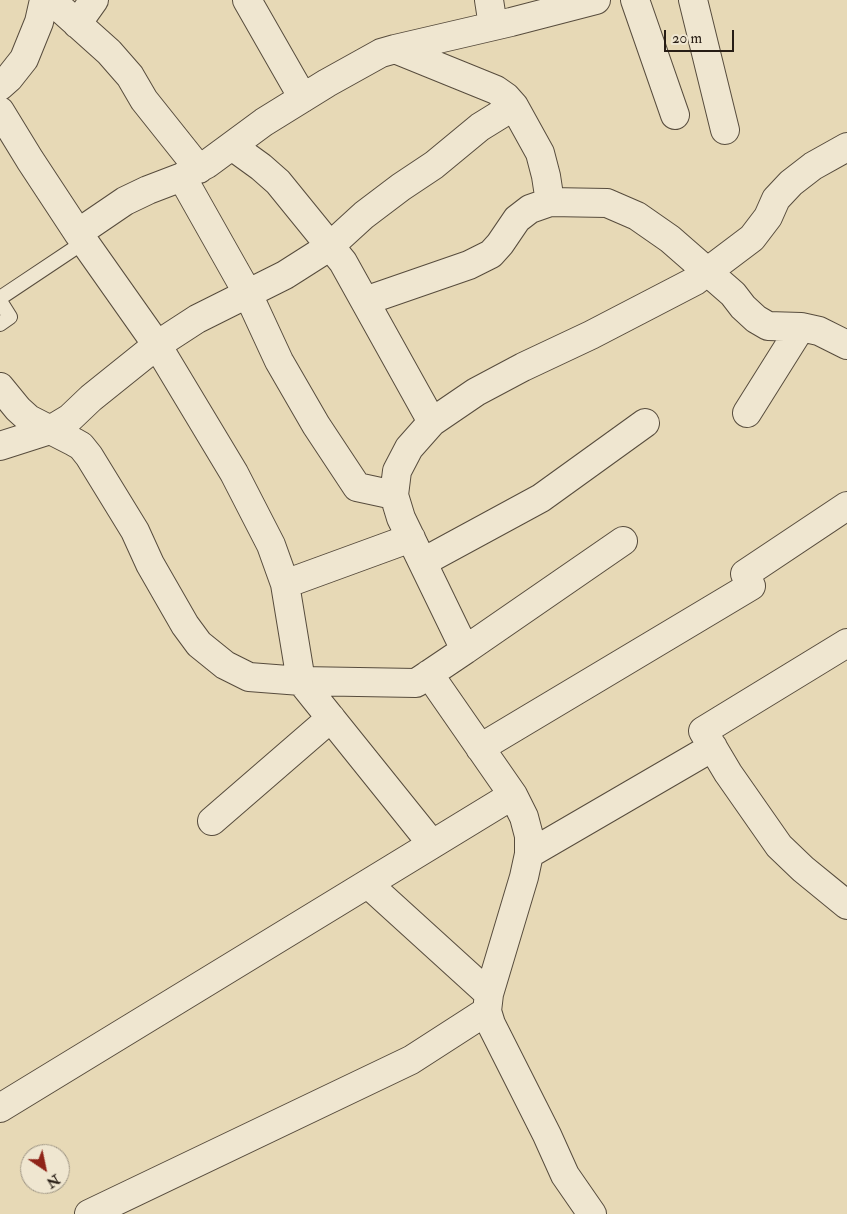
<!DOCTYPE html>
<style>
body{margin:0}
#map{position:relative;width:847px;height:1214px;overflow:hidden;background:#e7d9b6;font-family:"IM FELL Double Pica",serif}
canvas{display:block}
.north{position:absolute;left:20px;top:1144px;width:50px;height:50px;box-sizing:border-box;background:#efe6d0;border:1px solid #9f9685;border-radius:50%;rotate:146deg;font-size:14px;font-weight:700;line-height:20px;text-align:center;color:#271d15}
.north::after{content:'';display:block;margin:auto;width:18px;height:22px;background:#8f2418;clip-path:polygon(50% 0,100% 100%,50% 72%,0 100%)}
.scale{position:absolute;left:664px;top:30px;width:70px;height:22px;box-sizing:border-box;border:2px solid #271d15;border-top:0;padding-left:6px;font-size:15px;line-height:18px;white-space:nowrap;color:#271d15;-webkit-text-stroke:4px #efe6d0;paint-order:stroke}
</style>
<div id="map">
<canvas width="847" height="1214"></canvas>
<div class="north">N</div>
<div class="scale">20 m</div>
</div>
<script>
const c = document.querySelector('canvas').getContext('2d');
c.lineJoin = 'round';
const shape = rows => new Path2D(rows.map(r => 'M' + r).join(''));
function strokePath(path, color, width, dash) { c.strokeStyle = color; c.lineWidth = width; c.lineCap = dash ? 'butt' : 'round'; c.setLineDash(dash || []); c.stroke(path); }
const service = shape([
 [0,298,84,242],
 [0,301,10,317,0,324]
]);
const minor = shape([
 [51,0,109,52,130,76,144,100,199,169],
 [247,0,303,98],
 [489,0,493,26],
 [635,0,675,115],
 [693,0,725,130],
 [77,24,94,0],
 [395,49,511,22,596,0],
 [0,86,9,78,24,59,39,22,44,0],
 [0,111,30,160,78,233,157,345,234,473,271,545,285,584,301,681,432,844],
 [232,146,261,167,278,182,343,262,432,422],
 [182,177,248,294,279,361,316,425,357,487,394,495],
 [78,233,125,201,148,190,182,177,207,164,264,122,327,83,381,53,395,49,496,90,506,97,514,106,540,153,546,176,550,202,607,203,637,216,670,239,733,294,743,307,756,319,768,326,801,327,819,331,847,345],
 [365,301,469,265,491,254,500,244,517,219,530,209,550,202],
 [0,387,18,409,29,419,74,442,81,446,89,456,135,531,150,564,185,625,199,644,225,665,249,677,301,681,416,683,465,650,401,518,394,495,397,471,409,448,432,422,476,392,523,367,591,335,695,281,752,238,768,217,776,199,791,183,813,166,847,147],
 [747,413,801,327],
 [0,446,50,430,70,418,91,398,157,345,197,319,285,275,329,247,364,215,401,187,434,165,480,127,514,106],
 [423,562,541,498,645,423],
 [285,584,411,538],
 [847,643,703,731,728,773,779,846,803,869,847,905],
 [465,650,623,541],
 [429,674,513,795,524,817,529,836,529,854,524,877,489,994,487,1011,491,1024,547,1135,565,1175,592,1214],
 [480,748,751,586,745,574,847,506],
 [212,821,331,718],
 [529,854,713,747],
 [368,884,489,994],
 [0,1108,513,795],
 [89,1214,411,1060,487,1011]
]);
strokePath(service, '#574c3d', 16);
strokePath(minor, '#574c3d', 30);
strokePath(service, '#efe6d0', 14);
strokePath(minor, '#efe6d0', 28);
</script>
